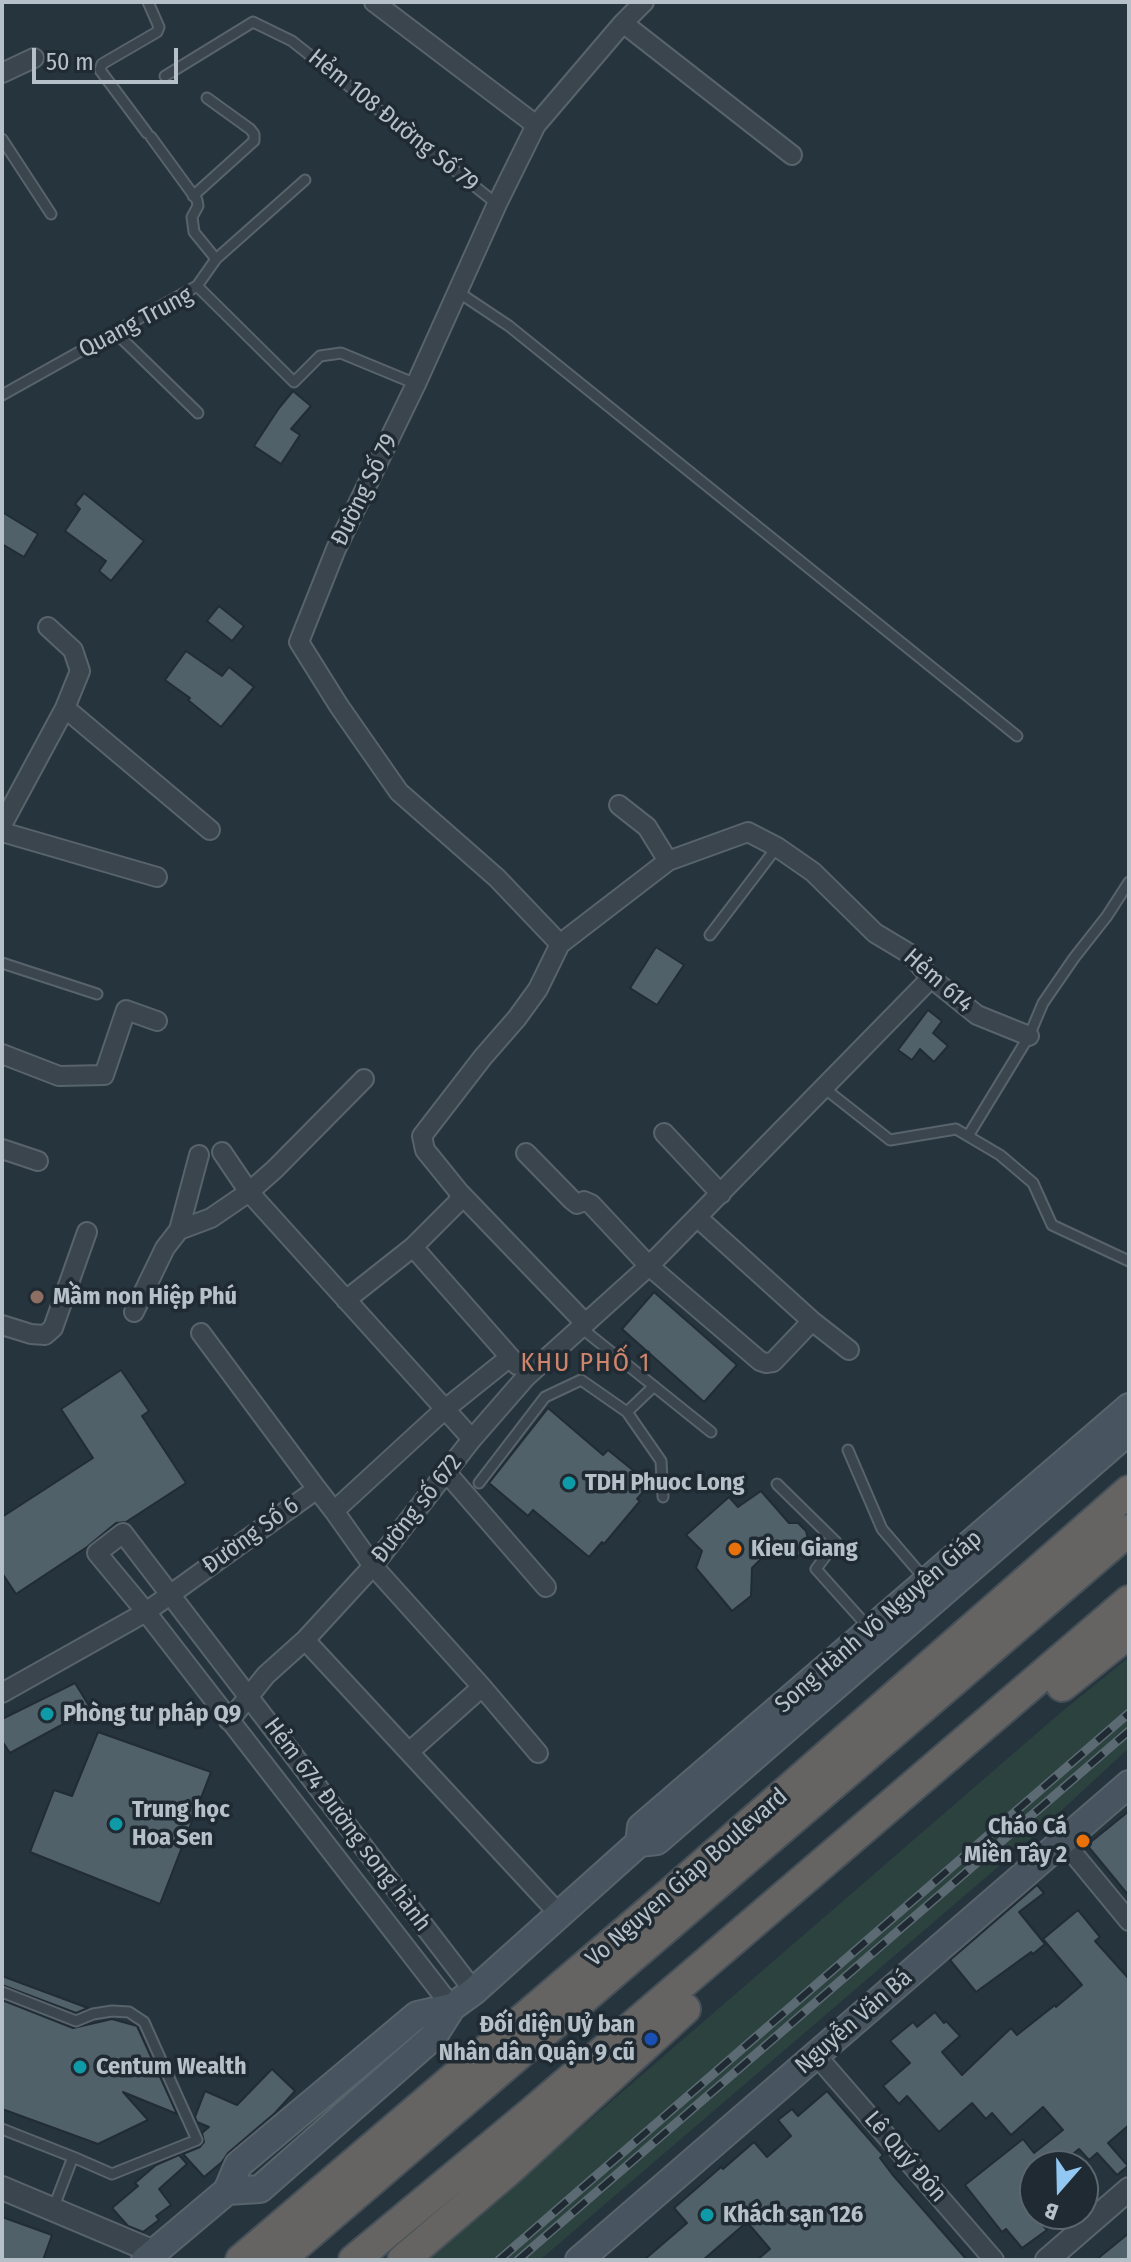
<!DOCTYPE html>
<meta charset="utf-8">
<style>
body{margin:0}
#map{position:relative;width:1131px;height:2262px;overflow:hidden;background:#26343d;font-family:"Fira Sans Condensed",sans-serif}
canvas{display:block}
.frame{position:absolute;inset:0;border:4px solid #b6c0c8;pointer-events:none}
.north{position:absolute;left:1019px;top:2150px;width:80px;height:80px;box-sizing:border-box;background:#1f2a32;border:2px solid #5b666e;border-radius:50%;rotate:200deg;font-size:22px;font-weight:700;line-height:32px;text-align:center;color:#b6c0c8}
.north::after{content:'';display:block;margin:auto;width:28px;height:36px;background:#92c7f1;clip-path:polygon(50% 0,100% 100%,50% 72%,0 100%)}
.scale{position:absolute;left:32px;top:48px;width:146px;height:36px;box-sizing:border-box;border:4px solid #b6c0c8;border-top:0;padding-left:10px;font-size:24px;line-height:28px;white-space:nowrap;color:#b6c0c8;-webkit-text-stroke:6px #1f2a32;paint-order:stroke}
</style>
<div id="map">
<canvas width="1131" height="2262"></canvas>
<div class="frame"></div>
<div class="north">B</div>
<div class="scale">50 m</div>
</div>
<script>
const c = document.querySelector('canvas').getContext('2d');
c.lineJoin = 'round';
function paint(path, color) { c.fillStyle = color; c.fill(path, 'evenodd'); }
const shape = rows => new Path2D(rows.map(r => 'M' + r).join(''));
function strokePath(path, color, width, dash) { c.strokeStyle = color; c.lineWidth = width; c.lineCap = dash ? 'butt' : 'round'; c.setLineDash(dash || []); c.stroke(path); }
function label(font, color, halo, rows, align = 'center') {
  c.font = font + ' "Fira Sans Condensed",sans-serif'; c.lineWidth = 7; c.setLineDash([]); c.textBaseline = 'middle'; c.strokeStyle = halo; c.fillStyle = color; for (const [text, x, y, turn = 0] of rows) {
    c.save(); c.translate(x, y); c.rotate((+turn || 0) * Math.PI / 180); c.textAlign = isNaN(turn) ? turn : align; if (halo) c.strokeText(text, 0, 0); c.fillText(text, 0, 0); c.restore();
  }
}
const green = shape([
 [1129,1657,1129,1748,1034,1836,540,2260,428,2260,1059,1714]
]);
const building = shape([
 [293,391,311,406,291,429,300,435,281,464,254,446,279,408,293,391],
 [84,493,144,541,111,581,99,571,106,561,65,531,80,509,75,504,84,493],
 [2,512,38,534,24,557,2,544,2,512],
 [219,606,244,626,232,641,207,621,219,606],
 [186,651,222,676,229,667,254,687,221,727,188,700,190,698,165,680,186,651],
 [656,947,684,965,657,1005,630,988,656,947],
 [928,1010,942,1021,933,1033,948,1046,934,1062,920,1049,912,1060,898,1050,928,1010],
 [654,1292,737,1365,704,1402,622,1329,654,1292],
 [121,1370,149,1411,142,1416,186,1483,126,1522,116,1523,87,1547,16,1594,2,1573,2,1517,93,1458,61,1409,121,1370],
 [548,1408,603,1455,608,1450,650,1484,637,1499,640,1501,604,1544,602,1542,589,1557,533,1510,528,1516,489,1483,548,1408],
 [761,1491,789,1523,798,1523,806,1531,809,1543,801,1555,790,1556,771,1549,752,1568,751,1596,732,1611,696,1568,702,1551,686,1535,729,1497,738,1507,761,1491],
 [75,1683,91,1709,10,1753,2,1741,2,1719,75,1683],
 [98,1732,211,1772,160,1904,30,1852,54,1790,72,1796,98,1732],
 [1129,1811,1129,1896,1087,1845,1129,1811],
 [1037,1885,1044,1893,1019,1912,1045,1944,1033,1954,1031,1952,976,1992,950,1960,1037,1885],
 [1078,1910,1100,1937,1095,1941,1129,1979,1129,2125,1108,2143,1128,2166,1117,2175,1097,2153,1089,2160,1079,2149,1058,2166,1035,2166,1035,2196,1028,2201,1033,2208,1030,2210,1047,2230,1022,2248,1006,2229,1002,2232,965,2185,1023,2139,1034,2153,1063,2130,1043,2107,1011,2135,992,2113,986,2119,972,2103,939,2132,907,2096,899,2104,883,2086,910,2063,890,2041,913,2022,917,2027,935,2012,944,2023,946,2021,960,2036,942,2052,962,2075,1011,2028,1017,2035,1055,2005,1056,2007,1082,1985,1043,1939,1078,1910],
 [2,1976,88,2008,76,2013,2,1985,2,1976],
 [2,2000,73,2028,112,2019,137,2026,177,2114,123,2092,148,2120,98,2144,2,2109,2,2000],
 [272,2069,295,2091,275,2113,228,2153,222,2162,204,2177,183,2154,200,2147,204,2142,202,2133,209,2127,197,2122,195,2117,205,2091,237,2105,272,2069],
 [827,2091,883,2155,880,2158,892,2174,967,2260,757,2260,770,2249,747,2222,703,2260,644,2260,687,2223,674,2208,721,2167,723,2169,754,2142,767,2157,791,2136,778,2120,792,2109,798,2116,827,2091],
 [179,2155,187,2164,159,2189,171,2205,156,2216,159,2220,143,2232,128,2226,112,2208,138,2186,135,2183,156,2165,179,2155],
 [2,2217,52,2235,43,2260,2,2260,2,2217],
 [1129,2233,1129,2260,1096,2260,1129,2233]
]);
const service = shape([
 [165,76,253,22,292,41,497,204],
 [147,133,100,70,102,64,157,32,159,27,148,2],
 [151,137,197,200,198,206,192,217,194,232,216,259],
 [2,139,51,214],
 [193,196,254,141,254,134,250,129,207,98],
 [197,286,216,259,305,180],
 [458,292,509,326,1017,736],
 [116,333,198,413],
 [2,395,197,286,294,382,320,356,341,353,416,384],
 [710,935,777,847],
 [2,963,97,994],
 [824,1088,890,1140,956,1129,1000,1155,1033,1183,1052,1225,1129,1261],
 [968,1136,1029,1036,1043,1003,1074,958,1107,916,1129,882],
 [580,1327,711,1432],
 [654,1386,627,1412,661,1461,663,1497],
 [848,1450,882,1529,924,1578],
 [479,1483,545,1397,581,1380,627,1412],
 [777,1484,836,1542,816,1569,868,1627],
 [2,1992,76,2021,93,2014,112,2011,129,2012,144,2022,197,2140,112,2174,73,2157],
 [2,2129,73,2157,53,2209]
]);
const minor = shape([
 [374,2,536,125],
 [623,23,792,155],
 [2,73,34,58],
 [65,708,210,830],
 [619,805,647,827,668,861],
 [2,825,65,708,80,671,73,650,48,627],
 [2,832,157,877],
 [560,944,497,878,399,792,339,706,299,642,336,549,416,384,497,204,536,125,623,23,644,2],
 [2,1054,59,1076,104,1075,126,1010,157,1021],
 [664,1133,721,1194],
 [2,1149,38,1161],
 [222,1152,249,1192,472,1439],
 [526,1153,572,1200,577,1204,584,1201,591,1204,649,1266,760,1361,766,1363,773,1362,812,1321],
 [459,1192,585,1323],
 [698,1218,812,1321,849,1350],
 [179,1230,199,1155],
 [413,1247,517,1365],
 [346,1300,413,1247,459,1201,459,1192,425,1150,422,1136,483,1057,517,1018,538,989,560,944,668,861,748,832,777,847,813,872,875,933,910,954,931,978,977,1015,1029,1036],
 [134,1312,165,1248,179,1230,211,1218,249,1192,275,1169,364,1079],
 [2,1325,31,1334,45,1335,53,1328,87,1232],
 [201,1333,317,1489],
 [446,1472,546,1587],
 [334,1511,373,1566,482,1687,409,1752],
 [305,1640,560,1915],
 [482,1687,538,1753],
 [2,1693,146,1612,317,1489,334,1511,444,1410,510,1357],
 [229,1721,266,1675,305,1640,373,1566,472,1439,526,1377,649,1266,931,978],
 [1063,1841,1129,1921],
 [452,2007,146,1612,97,1553,123,1533,474,1991],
 [816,2055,994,2260]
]);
const tertiary = shape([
 [2,2188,154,2252],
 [1047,2260,1129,2189]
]);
const secondary = shape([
 [639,1843,641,1827,1129,1407],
 [227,2191,260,2189,433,2037,452,2007,474,1991,639,1843,657,1841,1129,1431],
 [145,2260,227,2191,238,2165,417,2015,452,2007],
 [579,2260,1129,1784]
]);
const trunk = shape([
 [1062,1686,1129,1633],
 [241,2260,673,1891,1129,1491],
 [279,2260,1129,1530],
 [354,2260,530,2114,1129,1601],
 [403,2260,511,2168,685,2009]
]);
const rail = shape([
 [499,2260,1129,1713],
 [518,2260,1129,1731]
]);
const markers = [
 [37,1297,8,"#8d6e63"],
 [569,1483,8,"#0f9aa8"],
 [735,1549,8,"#e8710a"],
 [47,1714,8,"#0f9aa8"],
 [116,1824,8,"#0f9aa8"],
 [1083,1841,8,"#e8710a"],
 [651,2039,8,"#1a4fb4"],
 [80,2067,8,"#0f9aa8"],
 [707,2215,8,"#0f9aa8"]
];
const streetNames = [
 ["Hẻm 108 Đường Số 79",393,121,39],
 ["Quang Trung",136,323,-28],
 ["Đường Số 79",365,490,-64],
 ["Hẻm 614",938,981,41],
 ["Đường số 672",417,1509,-52],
 ["Đường Số 6",251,1536,-36],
 ["Song Hành Võ Nguyên Giáp",879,1622,-41],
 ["Hẻm 674 Đường song hành",347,1825,53],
 ["Vo Nguyen Giap Boulevard",687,1878,-41],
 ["Nguyễn Văn Bá",854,2022,-41],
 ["Lê Quý Đôn",905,2157,49]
];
const poiNames = [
 ["Mầm non Hiệp Phú",53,1297],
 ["TDH Phuoc Long",585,1483],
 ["Kieu Giang",751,1549],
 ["Phòng tư pháp Q9",63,1714],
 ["Trung học",132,1810],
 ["Hoa Sen",132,1838],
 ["Cháo Cá",1067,1827,"right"],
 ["Miền Tây 2",1067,1855,"right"],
 ["Đối diện Uỷ ban",635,2025,"right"],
 ["Nhân dân Quận 9 cũ",635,2053,"right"],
 ["Centum Wealth",96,2067],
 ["Khách sạn 126",723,2215]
];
const neighbourhoodNames = [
 ["KHU PHỐ 1",586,1364]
];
paint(green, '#2b423f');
paint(building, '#51616a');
strokePath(building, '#212c34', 2);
strokePath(service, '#58636b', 13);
strokePath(minor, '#58636b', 22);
strokePath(tertiary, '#58636b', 26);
strokePath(secondary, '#58636b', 30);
strokePath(trunk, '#455058', 34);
strokePath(service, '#3a454d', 9);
strokePath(minor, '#3a454d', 18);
strokePath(tertiary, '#3a454d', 22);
strokePath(secondary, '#485560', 26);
strokePath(trunk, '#666462', 30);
strokePath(rail, '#5c6a74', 9);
strokePath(rail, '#1f2a32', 6, [18]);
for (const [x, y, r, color] of markers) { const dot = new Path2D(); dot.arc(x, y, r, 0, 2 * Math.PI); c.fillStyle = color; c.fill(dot); strokePath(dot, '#1f2a32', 3); }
label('24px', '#b6c0c8', '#1f2a32', streetNames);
label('bold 24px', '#b6c0c8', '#1f2a32', poiNames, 'left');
c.letterSpacing = '2px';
label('26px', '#ce856b', '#1f2a32', neighbourhoodNames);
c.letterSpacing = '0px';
</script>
